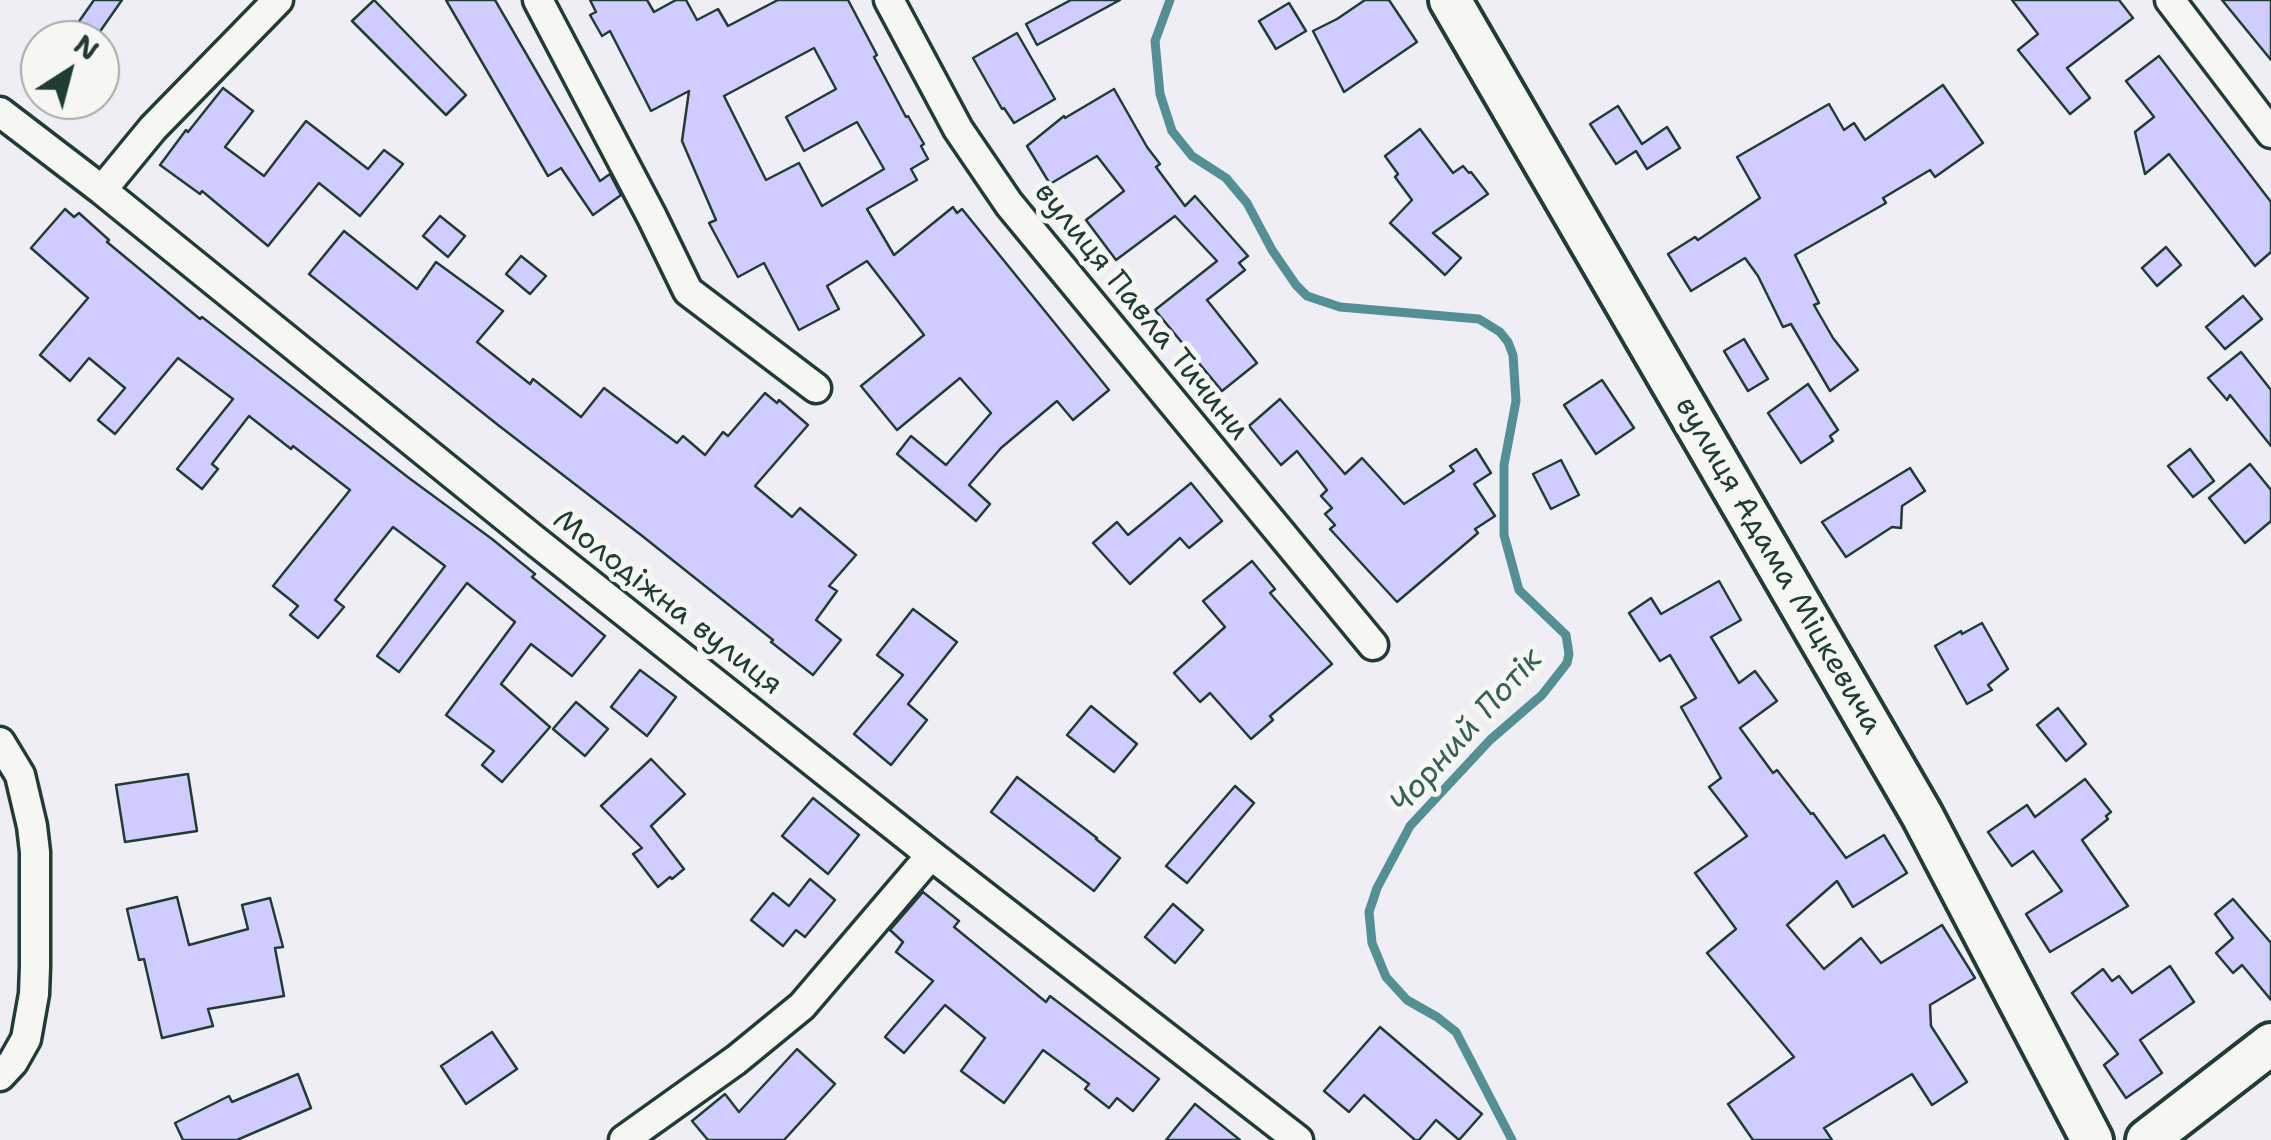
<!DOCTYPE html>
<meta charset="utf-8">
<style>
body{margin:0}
#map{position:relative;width:2271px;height:1140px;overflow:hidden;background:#efeef5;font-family:"Shantell Sans",sans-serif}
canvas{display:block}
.north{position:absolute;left:20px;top:20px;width:100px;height:100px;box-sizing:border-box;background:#f6f6f2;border:2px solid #a0aca6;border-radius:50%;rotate:36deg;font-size:28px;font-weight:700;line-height:40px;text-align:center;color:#1f3d34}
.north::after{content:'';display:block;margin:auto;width:35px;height:45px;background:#1f3d34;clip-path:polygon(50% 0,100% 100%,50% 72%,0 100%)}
</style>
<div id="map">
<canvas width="2271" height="1140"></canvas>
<div class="north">N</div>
</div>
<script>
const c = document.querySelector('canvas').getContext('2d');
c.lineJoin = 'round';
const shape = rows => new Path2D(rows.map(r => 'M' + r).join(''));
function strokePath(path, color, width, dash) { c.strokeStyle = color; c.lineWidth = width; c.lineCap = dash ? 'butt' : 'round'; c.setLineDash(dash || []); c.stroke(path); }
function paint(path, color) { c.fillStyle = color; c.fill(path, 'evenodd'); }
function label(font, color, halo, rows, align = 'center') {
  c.font = font + ' "Shantell Sans",sans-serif'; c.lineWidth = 10; c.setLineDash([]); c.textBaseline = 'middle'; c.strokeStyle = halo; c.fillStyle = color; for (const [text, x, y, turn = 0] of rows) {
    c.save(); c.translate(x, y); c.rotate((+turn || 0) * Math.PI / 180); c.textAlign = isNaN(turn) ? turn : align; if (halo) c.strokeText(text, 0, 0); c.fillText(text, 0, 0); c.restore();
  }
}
const stream = shape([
 [1170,0,1155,41,1160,94,1172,131,1192,156,1226,178,1247,203,1272,250,1296,285,1307,296,1340,307,1479,319,1500,332,1508,342,1513,355,1516,401,1504,465,1504,535,1519,590,1566,635,1569,654,1567,663,1542,695,1490,740,1410,826,1377,888,1369,912,1372,943,1386,977,1407,1000,1437,1017,1456,1032,1512,1140]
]);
const building = shape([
 [94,0,122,0,94,40,66,40,94,0],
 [374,0,466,95,446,115,352,21,374,0],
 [446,0,495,0,600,181,610,174,621,195,593,215,561,168,548,176,446,0],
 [590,0,647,0,654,12,676,0,686,0,697,20,718,9,728,26,778,0,848,0,877,55,874,57,906,117,908,116,924,144,921,146,928,159,911,169,917,180,867,209,894,255,953,207,957,213,962,209,1109,390,1073,420,1057,401,1001,448,969,485,990,504,976,521,897,454,911,436,946,465,991,413,960,378,897,430,861,386,924,335,867,261,827,286,839,309,799,330,764,263,738,277,709,223,716,220,682,141,689,91,651,111,610,31,602,36,590,15,596,12,590,0],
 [814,48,836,89,786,117,804,151,857,122,884,169,822,206,799,163,766,180,724,96,814,48],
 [1071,0,1120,0,1037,45,1026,24,1071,0],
 [1365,0,1389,0,1417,42,1344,92,1313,31,1337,19,1365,0],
 [2012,0,2119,0,2133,18,2067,68,2090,98,2070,114,2018,50,2038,34,2012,0],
 [2222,0,2271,0,2271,60,2222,0],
 [1289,3,1306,31,1276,49,1259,21,1289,3],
 [1017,33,1055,99,1014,123,1004,108,1002,109,973,58,1017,33],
 [2159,56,2271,202,2271,252,2255,266,2169,154,2145,174,2135,132,2154,117,2126,81,2159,56],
 [1943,85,1983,143,1935,177,1930,170,1883,198,1886,203,1795,255,1819,303,1814,305,1833,338,1858,370,1830,391,1791,324,1783,327,1758,276,1745,258,1691,291,1668,254,1695,237,1698,240,1760,198,1737,157,1829,104,1844,130,1854,123,1865,140,1943,85],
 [223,88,253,111,225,147,264,176,306,121,368,169,384,150,403,164,360,216,319,183,268,246,202,191,200,194,160,165,186,130,188,132,223,88],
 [1114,89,1147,147,1160,164,1156,167,1185,206,1195,196,1248,256,1239,263,1245,270,1207,300,1257,363,1222,391,1155,310,1217,261,1175,216,1116,260,1086,220,1124,191,1097,156,1050,184,1027,146,1064,116,1065,118,1114,89],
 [1618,106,1642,144,1667,127,1680,148,1647,169,1636,151,1616,164,1590,124,1618,106],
 [1420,129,1453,173,1463,166,1469,173,1471,172,1488,194,1433,233,1461,258,1445,275,1390,223,1412,200,1395,177,1398,174,1385,156,1420,129],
 [65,209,74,217,79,213,109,240,107,242,200,319,202,317,409,478,492,539,535,574,532,577,605,636,572,676,531,644,501,684,550,727,502,782,482,765,494,751,446,715,515,622,467,583,399,672,377,656,445,566,393,527,335,600,344,607,318,638,290,615,298,606,273,586,350,490,293,446,291,449,249,416,212,464,218,469,202,489,177,469,233,399,178,358,115,434,98,420,125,388,89,358,70,381,40,355,88,298,31,248,65,209],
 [440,216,465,236,448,257,423,236,440,216],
 [344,231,417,289,436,262,503,311,477,342,530,384,533,379,581,417,604,388,677,443,683,436,705,455,723,432,728,436,765,393,777,403,779,400,808,425,755,486,792,517,800,508,856,555,829,586,837,591,816,620,841,640,813,675,771,642,773,640,641,535,498,425,309,274,344,231],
 [2166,247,2181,265,2157,286,2142,268,2166,247],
 [521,256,546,276,530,294,506,274,521,256],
 [2243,296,2262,319,2225,349,2206,327,2243,296],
 [1744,339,1768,379,1748,391,1724,351,1744,339],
 [2241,352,2271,390,2271,446,2230,395,2227,400,2208,378,2241,352],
 [1602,380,1634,428,1596,454,1564,405,1602,380],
 [1808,384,1838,430,1830,436,1833,441,1801,463,1768,413,1808,384],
 [1280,399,1345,474,1362,458,1404,504,1454,471,1450,466,1476,449,1491,473,1474,484,1495,516,1475,529,1478,533,1397,602,1330,529,1335,525,1325,514,1332,508,1321,496,1327,490,1297,451,1281,465,1249,426,1280,399],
 [2190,449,2214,481,2193,497,2168,466,2190,449],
 [1561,460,1579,495,1551,509,1533,474,1561,460],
 [2250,464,2271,490,2271,521,2245,543,2209,498,2250,464],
 [1910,468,1925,491,1902,506,1901,528,1892,527,1846,557,1822,522,1910,468],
 [1191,483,1222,521,1189,548,1180,538,1130,584,1093,543,1117,522,1128,535,1191,483],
 [1252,561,1275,589,1270,593,1332,664,1270,716,1273,720,1251,739,1210,693,1200,702,1174,673,1225,627,1203,601,1252,561],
 [1719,581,1741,620,1711,637,1739,683,1755,671,1777,701,1740,728,1773,773,1777,770,1811,814,1813,813,1846,858,1884,835,1907,873,1853,907,1837,881,1787,925,1824,969,1861,938,1881,963,1942,925,1975,978,1930,1005,1931,1026,1967,1082,1932,1105,1912,1074,1824,1128,1832,1140,1753,1140,1728,1104,1794,1057,1707,953,1736,929,1695,873,1747,836,1709,787,1721,778,1681,707,1696,698,1670,655,1660,661,1629,613,1651,598,1661,614,1719,581],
 [913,609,957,642,908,704,927,720,891,765,854,734,903,675,877,655,913,609],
 [1982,623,2008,669,1988,685,1992,690,1967,704,1935,646,1961,631,1962,634,1982,623],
 [640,670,676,697,647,736,611,707,640,670],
 [576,702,608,729,585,756,553,729,576,702],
 [1091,706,1137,744,1114,772,1067,735,1091,706],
 [2058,708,2086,744,2066,761,2037,725,2058,708],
 [651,759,685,794,651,826,684,869,672,879,670,877,658,887,633,854,642,848,601,806,651,759],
 [188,774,197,831,125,842,116,785,188,774],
 [1017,777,1097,838,1096,839,1120,858,1094,891,991,812,1017,777],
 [2085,779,2111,812,2106,816,2108,819,2082,840,2128,906,2050,952,2026,914,2062,891,2033,851,2012,866,1988,832,2027,805,2035,817,2085,779],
 [1235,786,1254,803,1187,883,1166,866,1235,786],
 [813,798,859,835,828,874,782,836,813,798],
 [810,879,835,900,805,937,796,930,783,946,751,920,773,893,789,906,810,879],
 [923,892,959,921,954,927,1046,1002,1050,996,1159,1079,1133,1111,1117,1098,1109,1108,1085,1089,1089,1084,1043,1050,1004,1103,961,1071,985,1038,945,1005,904,1053,885,1037,933,981,896,952,903,942,890,930,923,892],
 [177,897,189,945,248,929,242,905,270,898,283,947,275,948,284,996,208,1009,213,1026,162,1038,144,959,139,960,127,909,177,897],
 [2233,899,2271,943,2271,1000,2242,965,2233,973,2216,953,2233,938,2215,914,2233,899],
 [1173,904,1203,930,1175,963,1145,937,1173,904],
 [2170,966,2194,1002,2140,1040,2162,1073,2126,1098,2104,1065,2118,1054,2072,993,2103,969,2112,981,2119,976,2132,993,2170,966],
 [1380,1027,1482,1114,1459,1140,1436,1120,1419,1140,1415,1140,1364,1095,1349,1112,1324,1091,1380,1027],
 [492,1032,517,1069,466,1104,441,1066,492,1032],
 [797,1049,835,1084,784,1140,708,1140,692,1121,725,1094,739,1112,797,1049],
 [298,1074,311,1108,237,1140,183,1140,175,1123,229,1096,232,1102,298,1074],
 [1195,1104,1240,1140,1166,1140,1195,1104]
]);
const street = shape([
 [538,0,652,217,688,291,816,388],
 [889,0,958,129,1009,204,1373,645],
 [2170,0,2271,133],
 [0,112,102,190,533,539,931,855,1298,1140],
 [102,190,153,128,278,0],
 [0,742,20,775,32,826,35,852,35,967,34,994,26,1039,13,1062,0,1076],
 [624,1140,736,1060,802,1006,931,855]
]);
const secondary = shape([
 [1450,0,1922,815,2092,1140],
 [2147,1140,2271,1044]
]);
const streetNames = [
 ["вулиця Павла Тичини",1141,312,51],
 ["вулиця Адама Міцкевича",1778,566,60],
 ["Молодіжна вулиця",667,603,38]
];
const waterNames = [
 ["Чорний Потік",1467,732,-48]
];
strokePath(stream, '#549093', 9);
paint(building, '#d1ccff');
strokePath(building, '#1f3d34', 2.5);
strokePath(street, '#1f3d34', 35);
strokePath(secondary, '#1f3d34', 48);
strokePath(street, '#f6f6f2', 28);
strokePath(secondary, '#f6f6f2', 40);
label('30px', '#1f3d34', '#f6f6f2', streetNames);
label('italic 32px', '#35605c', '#f6f6f2', waterNames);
</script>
